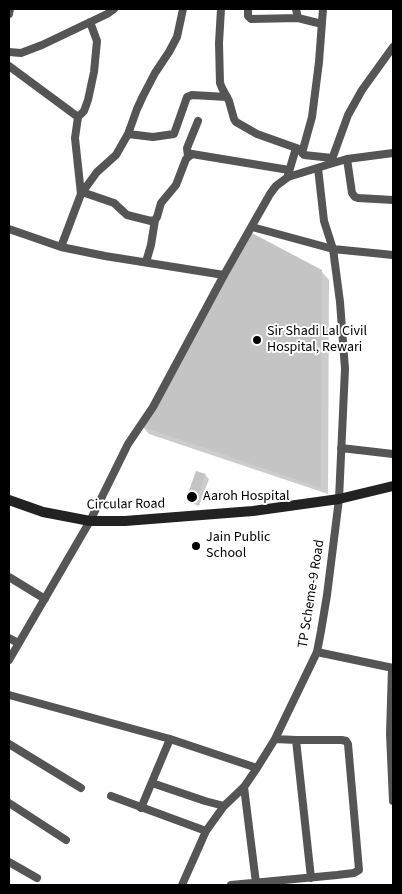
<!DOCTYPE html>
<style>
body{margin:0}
#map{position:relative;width:402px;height:894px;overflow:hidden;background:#fff;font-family:"Source Sans 3",sans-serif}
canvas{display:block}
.frame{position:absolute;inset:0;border:10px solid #000;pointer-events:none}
</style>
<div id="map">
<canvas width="402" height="894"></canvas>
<div class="frame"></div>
</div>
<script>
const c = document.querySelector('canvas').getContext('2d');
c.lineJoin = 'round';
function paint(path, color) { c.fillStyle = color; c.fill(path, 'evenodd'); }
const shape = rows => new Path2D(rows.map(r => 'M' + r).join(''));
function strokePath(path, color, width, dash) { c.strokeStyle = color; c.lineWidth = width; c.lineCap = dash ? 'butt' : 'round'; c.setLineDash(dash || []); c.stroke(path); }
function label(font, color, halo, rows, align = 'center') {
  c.font = font + ' "Source Sans 3",sans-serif'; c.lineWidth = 4; c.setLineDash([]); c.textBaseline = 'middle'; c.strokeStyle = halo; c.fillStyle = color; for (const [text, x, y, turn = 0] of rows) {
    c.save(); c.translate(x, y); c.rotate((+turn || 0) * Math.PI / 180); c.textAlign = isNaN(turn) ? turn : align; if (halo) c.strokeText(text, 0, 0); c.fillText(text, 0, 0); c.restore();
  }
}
const shadow = shape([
 [321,271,329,280,328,494,149,434,142,426],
 [205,475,209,479,199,506,191,503,187,499]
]);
const building = shape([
 [250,232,322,270,321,488,140,426],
 [196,471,206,474,195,503,186,499]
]);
const street = shape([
 [221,9,219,43,220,83,222,88,229,101,234,119,236,122,257,134,302,150],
 [248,9,248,16,251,19,298,18],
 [296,9,298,18,322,24],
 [323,9,319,62,312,117,302,153,304,155,332,158],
 [9,14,10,9],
 [9,52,21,53,42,45,107,14,114,9],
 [9,66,78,117],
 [128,134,153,137,174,134,187,97,192,95,227,97],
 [188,156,187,148,198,121],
 [347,159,352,193,355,197,358,198,393,200],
 [331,162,348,115,362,90,393,47],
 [288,175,296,148],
 [82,192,114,203,127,215,151,221,155,220,157,217,161,203,176,185,186,159,192,154,289,170],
 [81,194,97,172,116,155,128,134,137,109,143,96,155,73,169,52,177,37,183,9],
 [252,227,333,249,393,255],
 [9,229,61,247,105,256,224,275],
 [61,247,81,194,75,138,78,117,84,111,88,100,94,72,97,41,90,22],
 [146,262,151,245,155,220],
 [341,448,393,454],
 [9,577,45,599],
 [9,638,18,643],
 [317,652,393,668],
 [9,660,90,521,128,444,153,407,224,275,270,194,276,186,288,177,330,164,347,159,393,153],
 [392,668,390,734,393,801],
 [9,695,170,739,257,768],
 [296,740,311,878],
 [9,744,81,788],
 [152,783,205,801,224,806],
 [244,787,256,883],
 [111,796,206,831],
 [9,803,66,840],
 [141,808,170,739],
 [9,862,37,878],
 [182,885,206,831,224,806,244,787,257,768,275,739,317,652,321,631,327,595,339,499,345,369,340,302,333,249,324,221,318,168],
 [231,885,337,875,354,873,359,870,348,744,346,741,342,740,296,740,275,739]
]);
const secondary = shape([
 [9,500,43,512,90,521,125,521,253,511,339,499,393,486]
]);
const markers = [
 [257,340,5,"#000"],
 [192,497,6,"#000"],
 [196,546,5,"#000"]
];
const poiNames = [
 ["Sir Shadi Lal Civil",267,332],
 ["Hospital, Rewari",267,348],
 ["Aaroh Hospital",203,497],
 ["Jain Public",206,538],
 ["School",206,554]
];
const streetNames = [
 ["Circular Road",126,505,-1],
 ["TP Scheme-9 Road",312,594,-81]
];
paint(shadow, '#0003');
paint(building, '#c4c4c4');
strokePath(street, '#555', 8);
strokePath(secondary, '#222', 10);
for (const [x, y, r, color] of markers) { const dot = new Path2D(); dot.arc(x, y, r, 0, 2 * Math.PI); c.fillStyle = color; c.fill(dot); strokePath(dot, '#fff', 2); }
label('14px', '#000', '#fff', poiNames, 'left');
label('14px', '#000', '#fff', streetNames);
</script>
